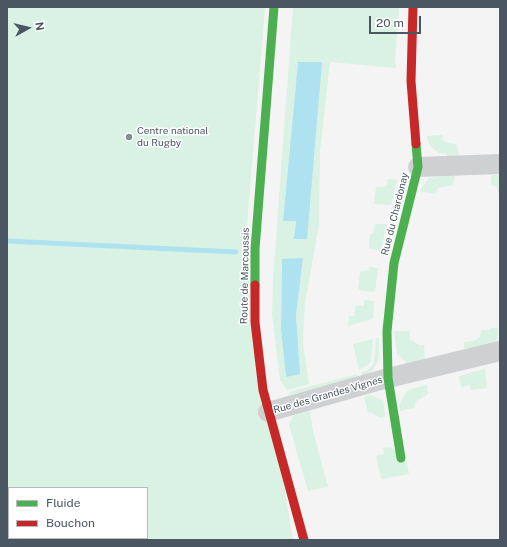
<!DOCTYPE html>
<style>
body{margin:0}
#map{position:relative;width:507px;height:547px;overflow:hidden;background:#f4f4f4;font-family:"Public Sans",sans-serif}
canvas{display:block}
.frame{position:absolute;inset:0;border:8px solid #4a5661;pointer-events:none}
.legend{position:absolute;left:8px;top:487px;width:140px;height:52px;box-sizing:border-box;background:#fff;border:1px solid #b7bbc0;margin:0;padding:5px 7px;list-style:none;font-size:12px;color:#4a5661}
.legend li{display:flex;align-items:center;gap:8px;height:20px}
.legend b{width:20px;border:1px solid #b7bbc0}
.north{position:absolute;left:8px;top:8px;width:40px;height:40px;-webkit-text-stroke:3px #fff;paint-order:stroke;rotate:82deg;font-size:11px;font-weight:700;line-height:16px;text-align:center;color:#4a5661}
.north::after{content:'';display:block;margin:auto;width:14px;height:18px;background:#4a5661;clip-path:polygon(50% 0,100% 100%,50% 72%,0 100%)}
.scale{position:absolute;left:369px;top:16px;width:52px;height:18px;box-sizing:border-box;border:2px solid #4a5661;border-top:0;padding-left:5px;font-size:12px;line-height:14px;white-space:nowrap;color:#4a5661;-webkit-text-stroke:3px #fff;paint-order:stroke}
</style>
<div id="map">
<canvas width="507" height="547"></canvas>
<div class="frame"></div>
<ul class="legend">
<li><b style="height:5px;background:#4caf50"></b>Fluide</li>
<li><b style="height:5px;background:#c62828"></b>Bouchon</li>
</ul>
<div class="north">N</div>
<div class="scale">20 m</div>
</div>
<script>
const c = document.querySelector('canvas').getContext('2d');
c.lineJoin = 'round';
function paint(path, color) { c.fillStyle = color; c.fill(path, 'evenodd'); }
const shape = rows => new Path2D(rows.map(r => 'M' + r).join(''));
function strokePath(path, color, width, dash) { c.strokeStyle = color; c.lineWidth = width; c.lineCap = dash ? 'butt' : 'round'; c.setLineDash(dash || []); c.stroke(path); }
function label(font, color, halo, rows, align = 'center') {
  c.font = font + ' "Public Sans",sans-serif'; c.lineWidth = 3; c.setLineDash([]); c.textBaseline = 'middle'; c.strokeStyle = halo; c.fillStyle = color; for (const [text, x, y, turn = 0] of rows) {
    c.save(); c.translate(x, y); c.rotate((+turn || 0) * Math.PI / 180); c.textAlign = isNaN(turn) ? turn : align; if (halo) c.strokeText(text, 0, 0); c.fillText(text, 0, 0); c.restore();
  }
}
const green = shape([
 [7,7,265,7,245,248,293,540,7,540],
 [9,488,147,488,147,538,9,538],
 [293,7,399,7,395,61,396,68,330,62,320,152,319,225,305,303,303,343,309,384,287,390,280,380,272,314,273,280],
 [298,62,321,62,294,238,296,221,283,220],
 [282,259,303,259,296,316,297,349,286,377,281,330],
 [442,135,443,141,457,145,459,155,447,157,447,154,439,153,431,147,426,136],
 [455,175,453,185,438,188,435,194,419,191,429,178],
 [491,175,500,175,500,193,497,192,497,187,491,185],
 [388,179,397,180,391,205,374,204,376,187,387,186],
 [375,224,387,224,381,250,369,249,370,234,373,234],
 [369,267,378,268,375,292,358,290,360,272,369,270],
 [364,300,374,301,373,319,348,326,349,316,354,316,356,305,364,306],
 [491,328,498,328,497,344,464,349,464,342,474,341,480,337,481,330,491,330],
 [394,331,410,331,410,339,419,345,424,345,425,362,406,365,406,362,397,354],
 [376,338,379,338,379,359,372,372,362,377,361,373,368,370,374,363],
 [373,339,371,361,368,365,359,370,353,344],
 [485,369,487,388,471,390,470,385,461,387,459,376],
 [357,374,358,378,290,395,289,392],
 [427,385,428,394,415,402,415,408,400,411,399,405,406,392,410,389],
 [369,395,383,400,385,416,380,418,371,412,368,413,364,397],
 [310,411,313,431,328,487,308,491,289,425,294,415],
 [391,447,407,463,409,474,381,479,376,456,384,454,382,448]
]);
const water = shape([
 [298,62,322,62,307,239,294,239,296,221,283,221],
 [303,258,296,316,300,374,286,377,281,330,282,259]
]);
const stream = shape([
 [7,241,236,252]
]);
const street = shape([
 [418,167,500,164],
 [268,412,388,378,500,351]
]);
const fast = shape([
 [255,285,255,249,274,7],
 [401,458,388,378,387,331,394,263,418,167,416,144]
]);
const jam = shape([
 [413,7,411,81,416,144],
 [255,285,255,322,263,390,304,540]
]);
const markers = [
 [129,137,4,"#868d94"]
];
const poiNames = [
 ["Centre national",137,131],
 ["du Rugby",137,143]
];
const streetNames = [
 ["Rue du Chardonay",395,214,-76],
 ["Route de Marcoussis",245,276,-89],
 ["Rue des Grandes Vignes",328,395,-16]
];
paint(green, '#d9f2e3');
paint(water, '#aee2f0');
strokePath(stream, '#aee2f0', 5);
strokePath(street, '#ced0d2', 20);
strokePath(fast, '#4caf50', 9);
strokePath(jam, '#c62828', 9);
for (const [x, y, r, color] of markers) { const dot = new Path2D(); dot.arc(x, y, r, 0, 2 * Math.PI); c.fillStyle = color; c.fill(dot); strokePath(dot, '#fff', 1.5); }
label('10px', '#4a5661', '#fff', poiNames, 'left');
label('10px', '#4a5661', '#fff', streetNames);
</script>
